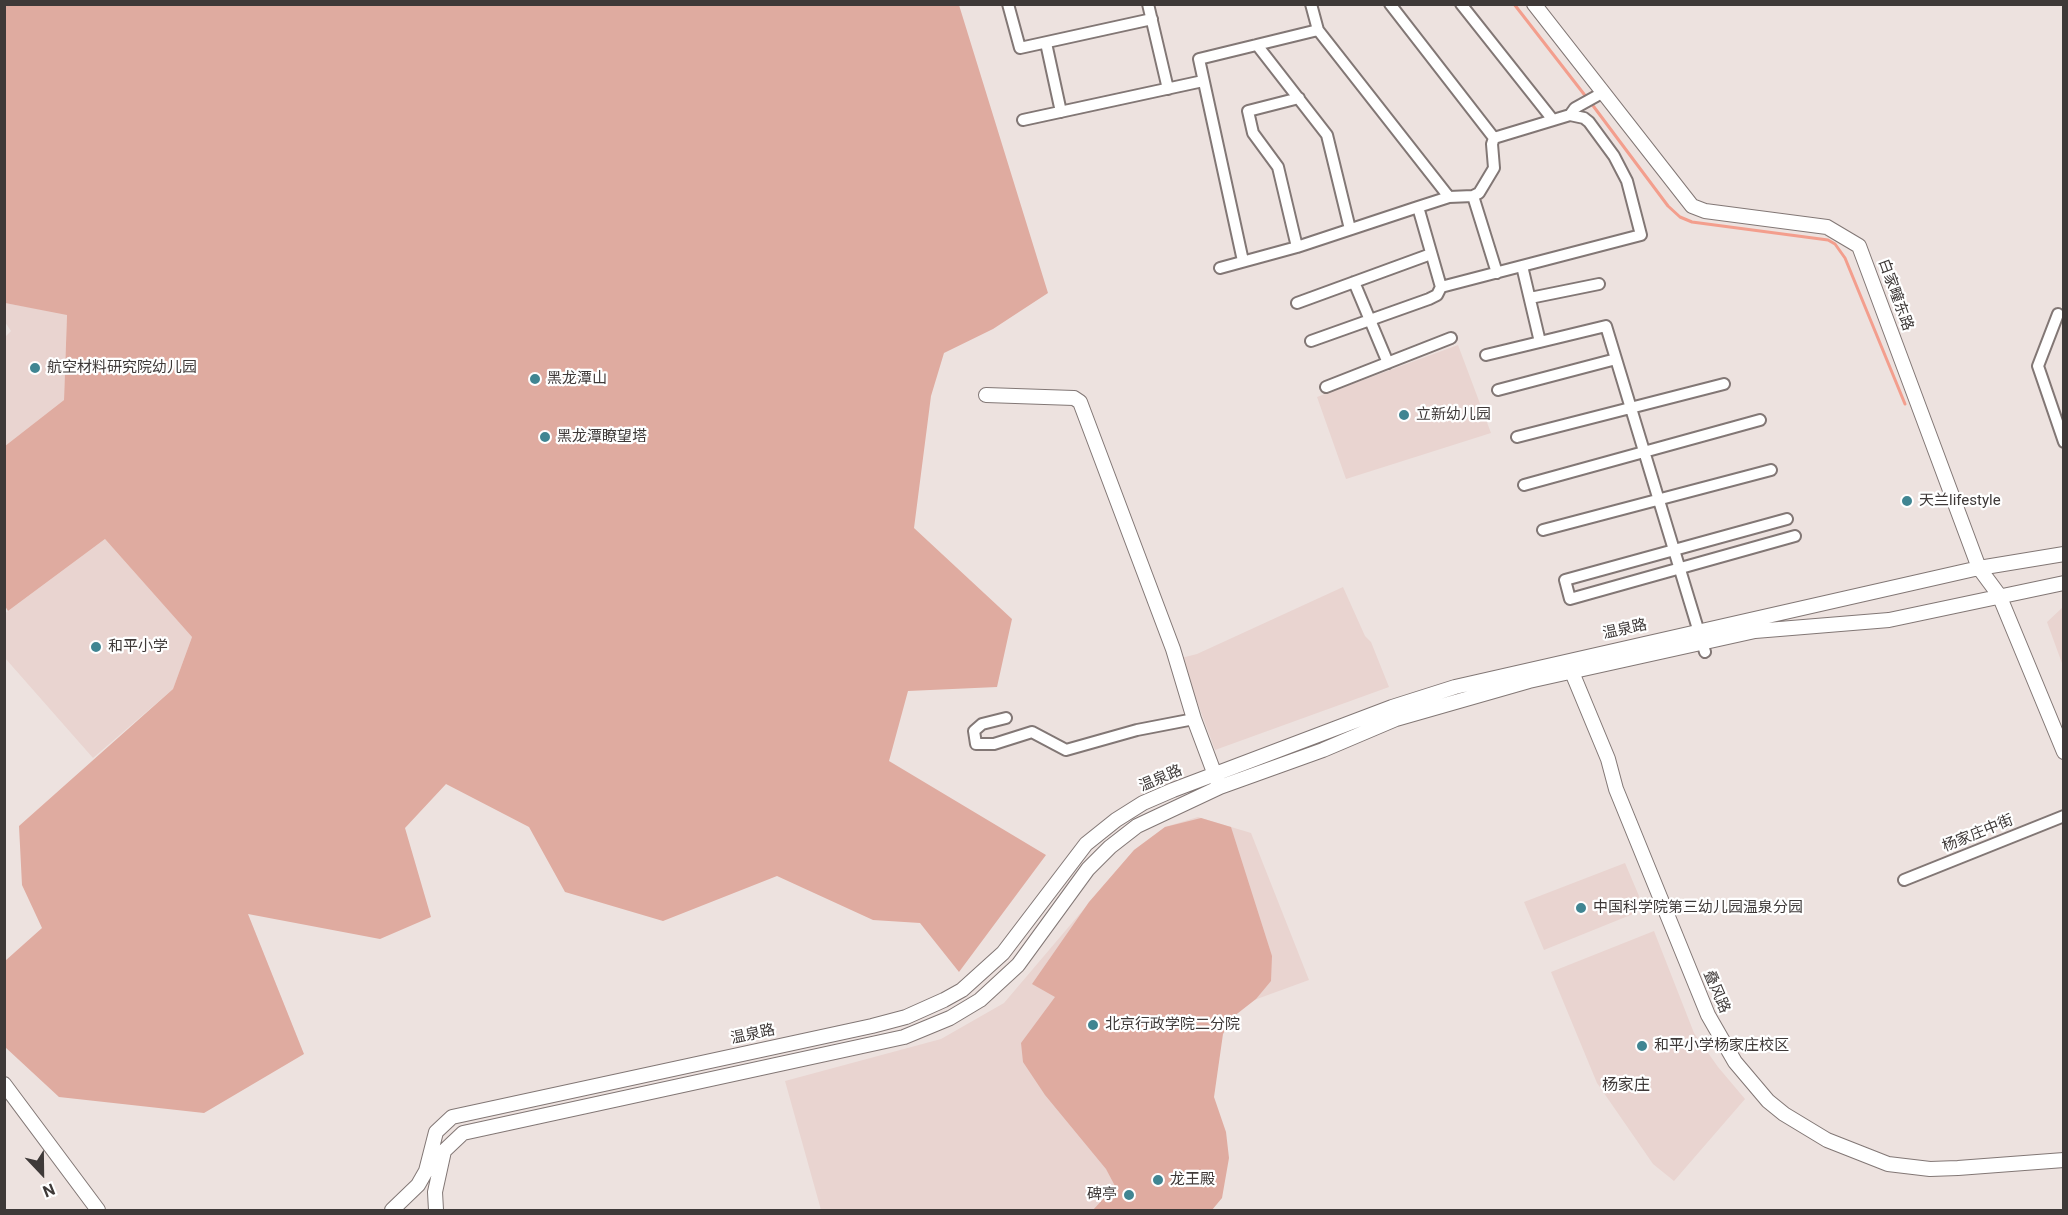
<!DOCTYPE html>
<meta charset="utf-8">
<style>
body{margin:0}
#map{position:relative;width:2068px;height:1215px;overflow:hidden;background:#ede2df;font-family:Roboto,sans-serif}
canvas{display:block}
.frame{position:absolute;inset:0;border:6px solid #3e3938;pointer-events:none}
.north{position:absolute;left:12px;top:1143px;width:60px;height:60px;-webkit-text-stroke:4px #fff;paint-order:stroke;rotate:158deg;font-size:16px;font-weight:700;line-height:24px;text-align:center;color:#3e3938}
.north::after{content:'';display:block;margin:auto;width:21px;height:27px;background:#3e3938;clip-path:polygon(50% 0,100% 100%,50% 72%,0 100%)}
</style>
<div id="map">
<canvas width="2068" height="1215"></canvas>
<div class="frame"></div>
<div class="north">N</div>
</div>
<script>
const c = document.querySelector('canvas').getContext('2d');
c.lineJoin = 'round';
function paint(path, color) { c.fillStyle = color; c.fill(path, 'evenodd'); }
const shape = rows => new Path2D(rows.map(r => 'M' + r).join(''));
function strokePath(path, color, width, dash) { c.strokeStyle = color; c.lineWidth = width; c.lineCap = dash ? 'butt' : 'round'; c.setLineDash(dash || []); c.stroke(path); }
function label(font, color, halo, rows, align = 'center') {
  c.font = font + ' Roboto,"Noto Sans SC",sans-serif'; c.lineWidth = 4.5; c.setLineDash([]); c.textBaseline = 'middle'; c.strokeStyle = halo; c.fillStyle = color; for (const [text, x, y, turn = 0] of rows) {
    c.save(); c.translate(x, y); c.rotate((+turn || 0) * Math.PI / 180); c.textAlign = isNaN(turn) ? turn : align; if (halo) c.strokeText(text, 0, 0); c.fillText(text, 0, 0); c.restore();
  }
}
const built = shape([
 [5,303,67,314,64,400,5,446,5,337,11,331,5,322],
 [1458,345,1491,433,1346,479,1317,397],
 [105,539,192,637,173,689,93,758,5,658,4,614],
 [1343,587,1365,636,1371,642,1389,687,1215,750,1181,658,1197,654],
 [2063,607,2063,666,2047,622],
 [1198,817,1251,833,1309,980,1224,1011,1206,1078,1200,1210,821,1210,785,1081,941,1039,1004,1003,1134,850,1165,827],
 [1625,863,1639,896,1633,914,1544,950,1524,902],
 [1654,931,1694,1033,1718,1067,1745,1099,1674,1181,1653,1164,1597,1083,1551,972]
]);
const green = shape([
 [5,4,959,5,1048,293,993,329,944,353,931,396,914,528,1012,619,997,687,908,691,889,761,1046,855,959,972,920,923,873,920,777,876,663,921,565,892,529,827,446,784,405,828,431,917,380,939,248,914,304,1054,204,1113,59,1097,5,1047,5,961,42,928,22,885,19,826,173,689,192,637,105,539,8,611,5,606,5,446,64,400,67,315,5,303],
 [1201,818,1231,827,1272,956,1271,981,1256,999,1233,1017,1223,1034,1214,1097,1226,1132,1229,1158,1222,1198,1212,1210,1093,1210,1115,1186,1106,1169,1045,1095,1023,1062,1021,1043,1055,997,1032,984,1089,902,1134,850,1165,827]
]);
const stream = shape([
 [1514,4,1587,98],
 [1591,103,1668,206,1680,217,1692,222,1828,240,1835,244,1845,258,1905,404]
]);
const street = shape([
 [1008,4,1020,48,1152,19],
 [1148,4,1168,89],
 [1311,4,1318,30,1449,197,1418,207,1441,287,1641,235,1627,181,1614,156,1589,122,1584,118,1570,115],
 [1390,4,1494,138,1570,115,1575,108,1602,93],
 [1461,4,1553,120],
 [1046,43,1061,112],
 [1257,45,1327,135,1350,229],
 [1023,120,1203,81],
 [1473,196,1497,273],
 [1449,197,1473,196,1479,193,1494,168,1492,144,1494,138],
 [1297,247,1278,167,1253,133,1248,111,1299,98],
 [1243,261,1199,59,1318,30],
 [1522,266,1540,342],
 [1220,268,1297,247,1418,207],
 [1354,282,1388,363],
 [1530,298,1599,284],
 [1297,303,1431,254],
 [2058,314,2038,366,2064,442],
 [1311,341,1429,299,1437,295,1441,287],
 [1486,355,1606,326,1705,652],
 [1326,387,1451,338],
 [1498,390,1616,359],
 [1517,437,1724,384],
 [1524,485,1760,420],
 [1787,519,1565,580,1570,599,1795,536],
 [1543,530,1771,470],
 [1006,718,982,724,974,731,976,744,994,744,1032,732,1066,750,1137,730,1194,719],
 [1904,880,2064,816]
]);
const secondary = shape([
 [1534,4,1692,206,1705,211,1827,227,1859,246,1979,568,1999,595,2064,752],
 [986,395,1074,398,1080,402,1173,649,1194,719,1218,783],
 [1569,665,1608,759,1616,789,1708,1015,1735,1062,1768,1101,1784,1114,1827,1140,1888,1164,1930,1169,1958,1168,2064,1160],
 [4,1084,98,1210],
 [392,1210,418,1185,426,1171,436,1132,452,1117,872,1026,906,1017,944,1000,962,990,1003,953,1086,844,1116,820,1143,803,1173,790,1392,707,1455,687,1979,568,2064,554],
 [436,1210,435,1192,444,1151,463,1133,904,1037,950,1018,980,1000,1018,965,1088,869,1110,847,1137,826,1220,787,1323,750,1396,719,1529,681,1755,631,1889,620,2064,583]
]);
const markers = [
 [35,368,6,"#408592"],
 [535,379,6,"#408592"],
 [1404,415,6,"#408592"],
 [545,437,6,"#408592"],
 [1907,501,6,"#408592"],
 [96,647,6,"#408592"],
 [1581,908,6,"#408592"],
 [1093,1025,6,"#408592"],
 [1642,1046,6,"#408592"],
 [1158,1180,6,"#408592"],
 [1129,1195,6,"#408592"]
];
const streetNames = [
 ["白家疃东路",1895,295,70],
 ["温泉路",1625,630,-12],
 ["温泉路",1161,779,-23],
 ["杨家庄中街",1978,834,-22],
 ["叠风路",1716,992,67],
 ["温泉路",753,1035,-12]
];
const poiNames = [
 ["航空材料研究院幼儿园",47,368],
 ["黑龙潭山",547,379],
 ["立新幼儿园",1416,415],
 ["黑龙潭瞭望塔",557,437],
 ["天兰lifestyle",1919,501],
 ["和平小学",108,647],
 ["中国科学院第三幼儿园温泉分园",1593,908],
 ["北京行政学院二分院",1105,1025],
 ["和平小学杨家庄校区",1654,1046],
 ["龙王殿",1170,1180],
 ["碑亭",1117,1195,"right"]
];
const neighbourhoodNames = [
 ["杨家庄",1626,1086]
];
paint(built, '#e9d4d0');
paint(green, '#dfaba0');
strokePath(stream, '#f39e8d', 3);
strokePath(street, '#827775', 14);
strokePath(secondary, '#827775', 16);
strokePath(street, '#fff', 10);
strokePath(secondary, '#fff', 14);
for (const [x, y, r, color] of markers) { const dot = new Path2D(); dot.arc(x, y, r, 0, 2 * Math.PI); c.fillStyle = color; c.fill(dot); strokePath(dot, '#fff', 2); }
label('15px', '#3e3938', '#fff', streetNames);
label('15px', '#3e3938', '#fff', poiNames, 'left');
label('16px', '#3e3938', '#fff', neighbourhoodNames);
</script>
